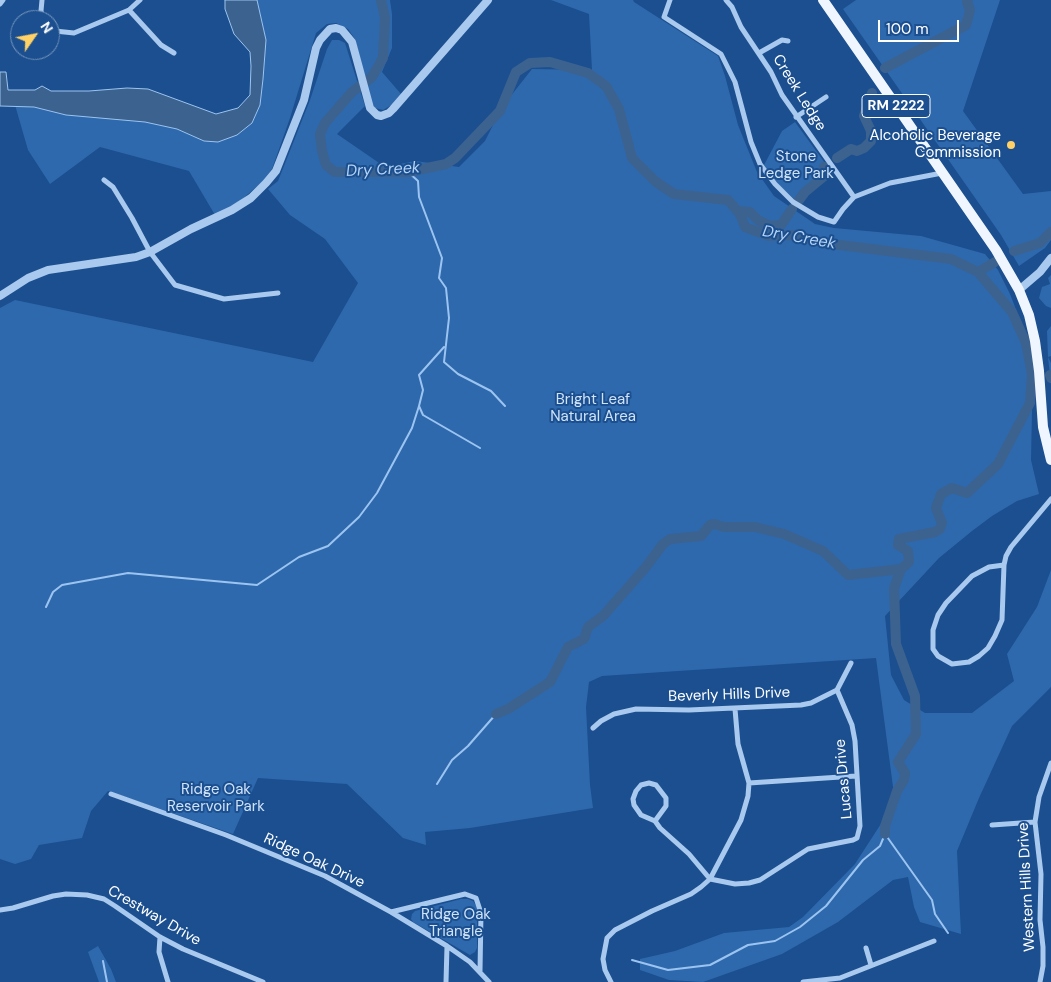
<!DOCTYPE html>
<style>
body{margin:0}
#map{position:relative;width:1051px;height:982px;overflow:hidden;background:#1b4f8f;font-family:"DM Sans",sans-serif}
canvas{display:block}
.north{position:absolute;left:10px;top:10px;width:50px;height:50px;box-sizing:border-box;background:#1b4f8f;border:1px solid #7695bc;border-radius:50%;rotate:57deg;font-size:14px;font-weight:700;line-height:20px;text-align:center;color:#fff}
.north::after{content:'';display:block;margin:auto;width:18px;height:22px;background:#ffd166;clip-path:polygon(50% 0,100% 100%,50% 72%,0 100%)}
.scale{position:absolute;left:878px;top:20px;width:81px;height:22px;box-sizing:border-box;border:2px solid #fff;border-top:0;padding-left:6px;font-size:15px;line-height:18px;white-space:nowrap;color:#fff;-webkit-text-stroke:4px #1b4f8f;paint-order:stroke}
</style>
<div id="map">
<canvas width="1051" height="982"></canvas>
<div class="north">N</div>
<div class="scale">100 m</div>
</div>
<script>
const c = document.querySelector('canvas').getContext('2d');
c.lineJoin = 'round';
function paint(path, color) { c.fillStyle = color; c.fill(path, 'evenodd'); }
const shape = rows => new Path2D(rows.map(r => 'M' + r).join(''));
function strokePath(path, color, width, dash) { c.strokeStyle = color; c.lineWidth = width; c.lineCap = dash ? 'butt' : 'round'; c.setLineDash(dash || []); c.stroke(path); }
function label(font, color, halo, rows, align = 'center') {
  c.font = font + ' "DM Sans",sans-serif'; c.lineWidth = 4; c.setLineDash([]); c.textBaseline = 'middle'; c.strokeStyle = halo; c.fillStyle = color; for (const [text, x, y, turn = 0] of rows) {
    c.save(); c.translate(x, y); c.rotate((+turn || 0) * Math.PI / 180); c.textAlign = isNaN(turn) ? turn : align; if (halo) c.strokeText(text, 0, 0); c.fillText(text, 0, 0); c.restore();
  }
}
const green = shape([
 [257,0,390,0,392,14,392,48,382,72,401,94,390,106,383,110,375,108,371,102,355,39,348,29,336,23,327,24,316,33,290,118,272,169,262,182,240,201,215,215,189,171,100,147,50,184,28,150,15,105,34,107,66,115,130,119,145,122,177,129,204,141,237,135,252,123,260,105,266,40],
 [551,0,633,0,634,2,718,56,725,76,738,125,757,172,774,196,815,224,834,228,921,236,985,254,998,270,1010,294,1022,325,1030,362,1032,411,1031,460,1039,494,1017,501,992,516,972,531,939,558,885,616,891,675,904,700,925,713,972,713,1014,681,1007,654,1037,607,1051,570,1051,687,1012,726,979,798,957,851,961,934,920,922,914,907,908,877,893,880,838,922,782,954,703,982,669,980,640,970,640,959,675,951,724,933,789,927,803,917,855,864,895,802,876,658,602,676,589,682,586,707,590,785,593,808,470,828,425,832,426,845,403,838,347,784,258,778,233,834,108,791,91,811,82,838,39,845,31,859,15,864,0,859,0,308,15,300,313,362,358,283,325,239,290,215,268,189,278,181,284,166,310,100,327,49,332,40,339,40,345,43,365,106,337,134,385,167,415,161,459,167,485,141,502,107,532,69,592,70,589,14],
 [856,0,1000,0,963,111,1023,194,1051,191,1051,240,1045,248,1019,266,1001,235,843,9],
 [795,122,833,174,795,200,779,185,764,165,782,131],
 [1051,275,1051,308,1046,306,1039,298,1042,287,1050,284,1048,278],
 [1051,326,1051,356,1048,357,1051,363,1051,385,1048,357,1047,331],
 [461,899,468,899,473,901,477,907,477,948,475,952,470,955,413,922,411,919,412,914,415,911],
 [98,946,111,969,116,982,99,982,88,952]
]);
const water = shape([
 [225,0,257,0,266,40,263,79,260,105,252,123,237,135,218,142,204,141,177,129,145,122,66,115,34,107,0,106,0,72,6,72,8,90,35,90,42,86,51,91,89,91,127,88,148,89,216,114,238,108,250,95,251,66,250,52,234,34,225,9,225,0]
]);
const stream = shape([
 [408,172,418,181,419,197,442,258,439,278,446,288,449,318,444,362,458,374,491,391,505,406],
 [444,347,419,375,423,390,419,406,423,415,480,448],
 [46,607,53,592,62,585,128,573,257,585,299,557,328,546,359,517,377,493,412,428,419,406],
 [437,784,452,760,468,746,496,714],
 [885,834,932,900,935,914,948,933],
 [632,960,668,970,710,965,748,945,775,941,800,927,826,906,863,860,880,846,885,834],
 [103,961,107,982]
]);
const river = shape([
 [381,0,385,18,383,58,372,77,352,92,325,123,320,134,322,151,326,165,335,172,408,172,446,164,455,158,500,111,516,72,530,63,550,62,588,73,606,86,619,109,632,158,656,182,674,194,728,200,740,214,745,227,769,236,793,235,824,243,951,259,978,272,1012,312,1026,343,1032,374,1030,403,998,464,967,493,952,488,941,494,936,508,942,523,940,529,935,532,899,539,898,545,908,551,909,562,901,569,894,588,896,644,915,696,916,734,898,762,905,773,904,780,897,791,885,826,885,834],
 [885,68,966,25,970,10,967,2,968,0],
 [837,158,851,149,857,151,864,148,871,141,871,131,864,116,872,93],
 [799,200,805,192,828,173,824,167],
 [737,211,750,212,758,220,770,226,781,225,792,209],
 [1014,251,1040,243,1051,232],
 [978,272,995,262],
 [1050,375,1051,378],
 [496,714,508,709,550,682,568,647,584,639,588,627,603,616,646,567,663,544,670,539,701,536,710,525,714,524,724,527,755,527,784,534,823,551,848,575,901,569]
]);
const minor = shape([
 [42,0,41,11,44,20],
 [670,0,664,17,721,54,735,82,751,142,760,164,775,184,793,202,818,217,834,222,843,209,854,197,890,183,942,173],
 [726,0,732,7,741,27,771,72,782,95,854,197],
 [0,4,3,0],
 [129,10,161,45,174,53],
 [50,28,55,31,74,33,129,10,140,0],
 [759,53,782,40,788,41],
 [796,117,826,97],
 [104,180,113,187,132,218,150,252,175,285,224,299,278,293],
 [1004,565,1002,620,995,636,988,648,979,656,969,662,952,664,938,656,933,649,933,630,938,615,946,603,972,576,989,567,1004,565],
 [1004,565,1006,556,1011,547,1051,499],
 [593,728,601,721,614,714,636,709,689,710,801,705,811,703,837,690,851,663],
 [749,783,856,776],
 [111,794,226,835,325,876,391,912,447,946,470,962,489,982],
 [655,821,666,806,666,798,656,785,649,783,641,785,636,791,633,799,634,805,641,815,655,821,660,828,689,854,710,879,735,884,749,883,760,880,808,849,853,840,857,838,860,826,855,741,852,725,837,690],
 [992,825,1035,822],
 [0,910,13,908,53,896,66,894,87,895,104,899,115,906,160,937,183,949,263,982],
 [391,912,465,894,476,898,481,913,480,971],
 [160,937,159,952,168,982],
 [866,948,871,965],
 [446,982,447,946],
 [611,982,605,970,603,959,607,938,615,930,652,911,691,894,701,887,710,879,741,820,748,796,749,783,738,744,735,709],
 [803,982,840,978,934,941],
 [1040,982,1043,966,1043,947,1040,920,1041,874,1035,822,1039,797,1051,763]
]);
const tertiary = shape([
 [1019,290,1040,272,1051,258],
 [0,296,28,278,48,270,136,257,150,252,191,229,232,210,251,198,266,183,276,171,304,100,316,48,320,40,330,29,336,28,342,30,352,42,370,108,377,115,381,116,389,113,393,109,488,0]
]);
const primary = shape([
 [823,0,996,250,1019,290,1029,315,1035,341,1039,371,1043,427,1051,460]
]);
const markers = [
 [1011,145,5,"#ffd166"]
];
const shields = [
 [896,106,68]
];
const shieldNames = [
 ["RM 2222",896,106]
];
const streetNames = [
 ["Creek Ledge",799,93,58],
 ["Beverly Hills Drive",729,695,-2],
 ["Lucas Drive",844,779,-95],
 ["Ridge Oak Drive",314,861,25],
 ["Western Hills Drive",1027,887,-93],
 ["Crestway Drive",154,916,30]
];
const poiNames = [
 ["Alcoholic Beverage",1001,136],
 ["Commission",1001,153]
];
const parkNames = [
 ["Stone",796,157],
 ["Ledge Park",796,174],
 ["Bright Leaf",593,400],
 ["Natural Area",593,417],
 ["Ridge Oak",216,790],
 ["Reservoir Park",216,807],
 ["Ridge Oak",456,915],
 ["Triangle",456,932]
];
const waterNames = [
 ["Dry Creek",383,170,-3],
 ["Dry Creek",799,238,10]
];
paint(green, '#2e69ad');
paint(water, '#3c6290');
strokePath(water, '#9cc4f0', 1);
strokePath(stream, '#9cc4f0', 2);
strokePath(river, '#3c6290', 10);
strokePath(minor, '#a9c9ee', 5);
strokePath(tertiary, '#a9c9ee', 8);
strokePath(primary, '#f0f6ff', 10);
for (const [x, y, r, color] of markers) { const dot = new Path2D(); dot.arc(x, y, r, 0, 2 * Math.PI); c.fillStyle = color; c.fill(dot); strokePath(dot, '#1b4f8f', 2); }
for (const [x, y, w] of shields) { const box = new Path2D(); box.roundRect(x - w / 2, y - 11.5, w, 23, 4); c.fillStyle = '#1b4f8f'; c.fill(box); strokePath(box, '#fff', 1); }
label('bold 14px', '#fff', null, shieldNames);
label('15px', '#fff', '#1b4f8f', streetNames);
label('15px', '#fff', '#1b4f8f', poiNames, 'right');
label('15px', '#cfe3fa', '#1b4f8f', parkNames);
label('italic 16px', '#b5d3f5', '#1b4f8f', waterNames);
</script>
